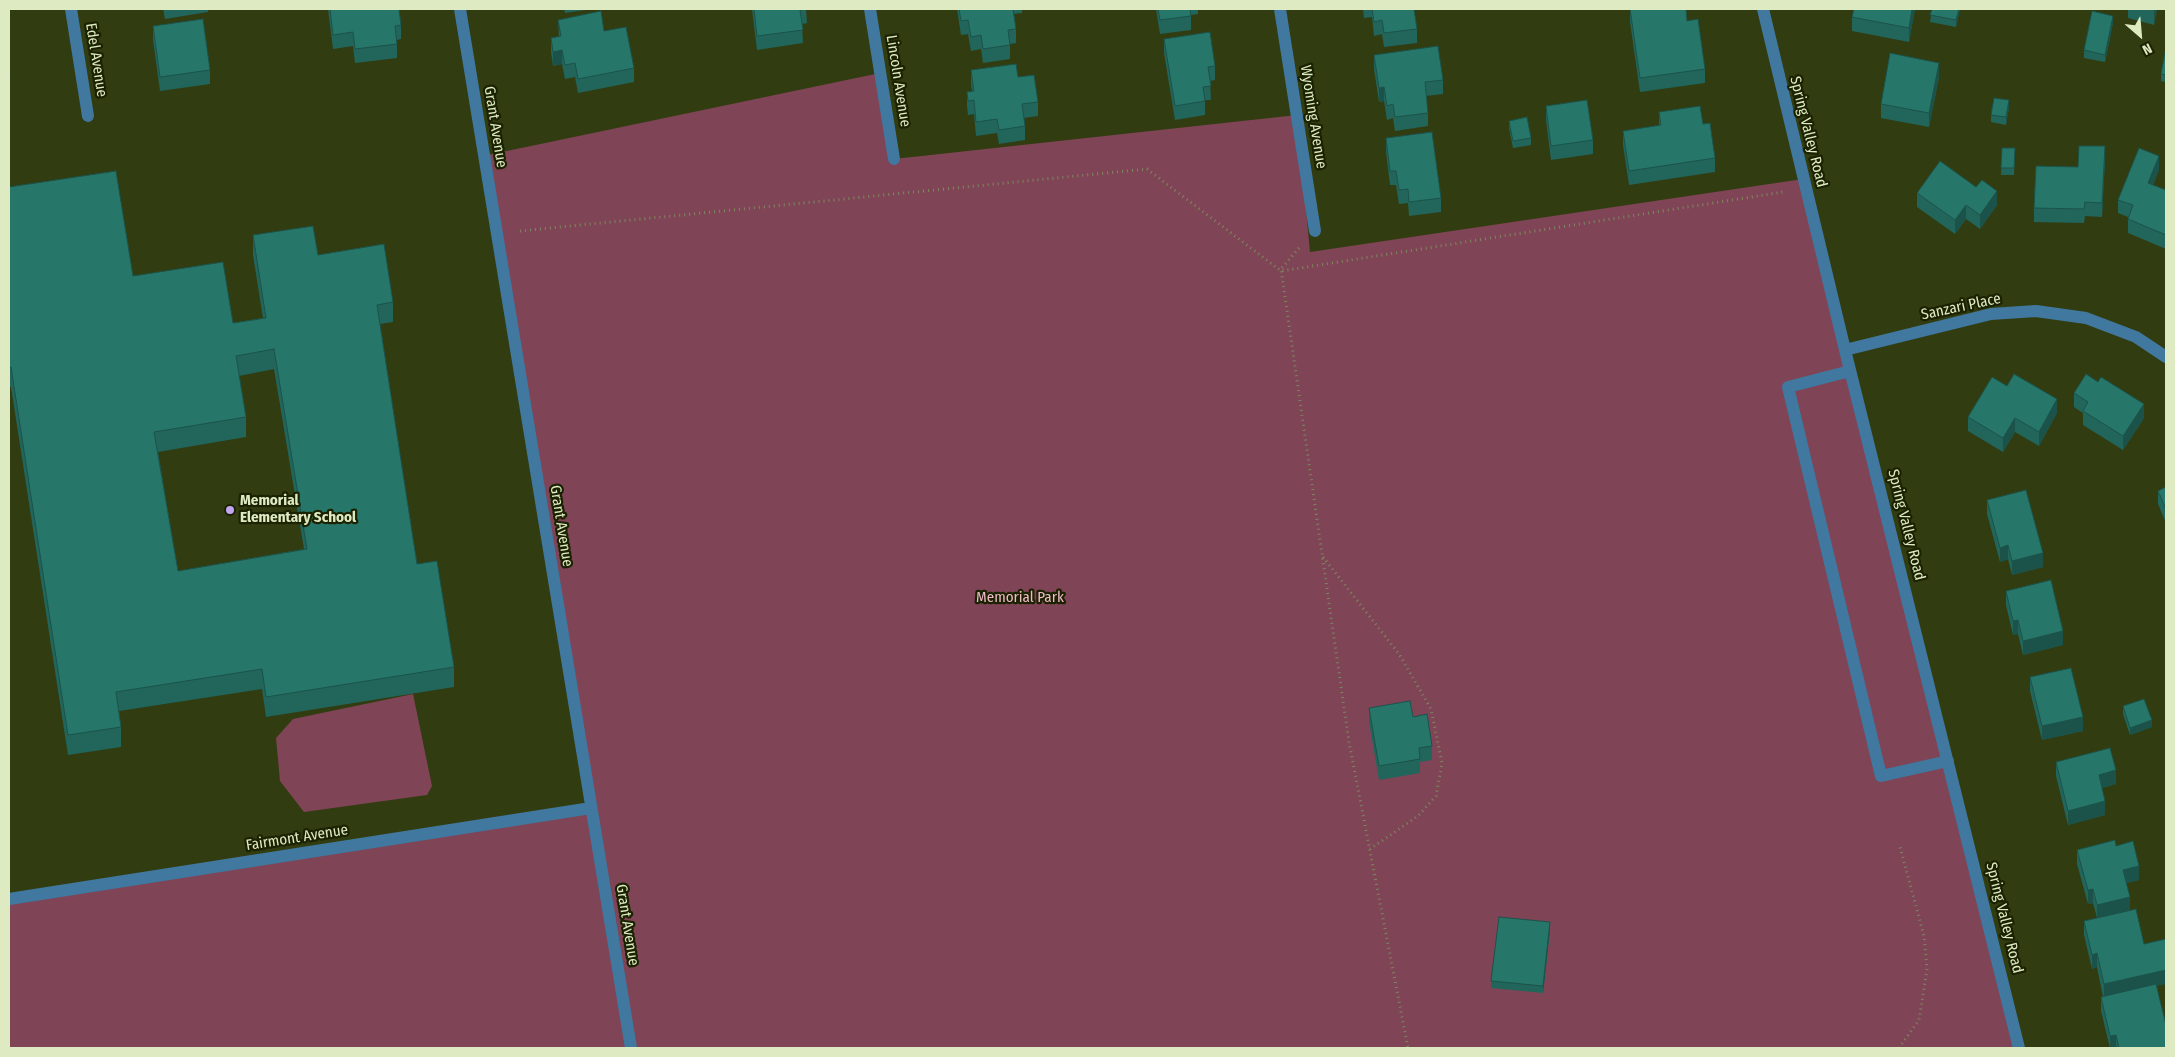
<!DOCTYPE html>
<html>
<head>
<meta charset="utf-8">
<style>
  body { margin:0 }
  #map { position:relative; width:2175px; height:1057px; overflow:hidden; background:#323c11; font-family:"Fira Sans Condensed",sans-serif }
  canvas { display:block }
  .frame { position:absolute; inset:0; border:10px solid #deeac2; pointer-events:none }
  .north { position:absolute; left:2115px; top:10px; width:50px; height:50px; -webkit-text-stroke:4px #1b2201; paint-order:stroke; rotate:153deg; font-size:14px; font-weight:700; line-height:20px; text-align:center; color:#deeac2 }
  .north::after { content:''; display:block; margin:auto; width:18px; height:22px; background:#deeac2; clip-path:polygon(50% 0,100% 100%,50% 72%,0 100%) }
</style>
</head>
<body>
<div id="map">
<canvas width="2175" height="1057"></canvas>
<div class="frame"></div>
<div class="north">N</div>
</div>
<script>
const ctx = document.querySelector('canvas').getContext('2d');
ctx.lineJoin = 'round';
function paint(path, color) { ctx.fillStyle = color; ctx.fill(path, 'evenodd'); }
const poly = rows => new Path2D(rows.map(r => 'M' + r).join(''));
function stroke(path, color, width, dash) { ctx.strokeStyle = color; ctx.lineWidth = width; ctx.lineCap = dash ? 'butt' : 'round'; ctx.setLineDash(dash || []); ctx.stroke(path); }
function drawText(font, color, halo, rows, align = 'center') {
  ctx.font = font + ' "Fira Sans Condensed",sans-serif'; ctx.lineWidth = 4.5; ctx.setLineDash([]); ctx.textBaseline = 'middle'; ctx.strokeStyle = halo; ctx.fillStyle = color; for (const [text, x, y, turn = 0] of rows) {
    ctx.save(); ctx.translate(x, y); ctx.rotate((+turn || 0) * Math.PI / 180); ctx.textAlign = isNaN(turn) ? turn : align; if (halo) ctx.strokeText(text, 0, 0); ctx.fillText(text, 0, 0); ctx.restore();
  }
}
const green = poly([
  [880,73,894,159,1297,115,1310,252,1803,179,2019,1048,9,1048,9,899,591,808,483,156],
  [413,694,432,786,427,795,304,812,280,781,276,738,293,719]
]);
const path = poly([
  [520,231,1147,169,1281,271,1783,192],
  [1299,248,1281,269,1349,742,1408,1048],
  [1323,557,1399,654,1431,709,1442,763,1436,796,1418,816,1370,849],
  [1899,1048,1919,1020,1927,969,1924,936,1900,847]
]);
const minor = poly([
  [71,9,88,116],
  [460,9,631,1048],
  [870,9,894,159],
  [1280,9,1315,231],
  [1763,9,1845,350,2019,1048],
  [1845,350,1991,314,2036,311,2086,318,2136,337,2166,357],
  [1850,371,1788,387,1881,776,1948,761],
  [9,899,591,808]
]);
const wall = poly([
  [163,9,208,9,208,12,165,19],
  [328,9,399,9,401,25,401,39,397,40,397,58,355,63,353,46,333,49],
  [564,9,592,9,565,13],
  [752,9,806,9,807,23,802,24,803,43,757,50],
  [957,9,1022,9,1022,13,1013,14,1016,29,1016,43,1010,44,1010,59,983,63,981,49,971,51,968,34,961,35],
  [1156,9,1198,9,1198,14,1191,15,1191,30,1160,34],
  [1363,9,1414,9,1417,29,1417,43,1384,47,1382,34,1374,36,1372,17,1364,18],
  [1630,9,1687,21,1705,69,1705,83,1640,92,1630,22],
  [1854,9,1915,9,1909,42,1852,31,1852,17],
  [1932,9,1960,9,1956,27,1930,22],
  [2128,9,2157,9,2154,25,2128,18],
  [558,20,634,68,634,82,578,93,575,77,565,79,562,64,553,66,551,52,551,38,559,37],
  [2113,23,2105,62,2084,58,2084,50],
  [153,26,210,70,210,84,160,91,153,40],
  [1164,39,1215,66,1215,80,1210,81,1211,100,1205,100,1205,115,1175,120,1164,53],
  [2166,48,2166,82,2161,81,2161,74],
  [1374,55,1443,80,1443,94,1426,96,1428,113,1428,126,1395,131,1393,118,1387,120,1384,101,1379,102,1374,69],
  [9,67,10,77,10,91,9,92],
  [971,70,1018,77,1038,102,1038,116,1024,118,1025,126,1025,140,999,144,997,133,976,136,974,114,968,115,967,106,967,92,972,91,971,84],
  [1939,77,1929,127,1881,118,1881,104],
  [1546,106,1593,140,1593,154,1551,160,1546,120],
  [2009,107,2006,125,1991,122,1991,115],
  [1659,112,1703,124,1715,158,1715,172,1629,185,1623,145,1623,131,1659,126],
  [1509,121,1531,138,1531,145,1513,148,1509,128],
  [1386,138,1441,198,1441,212,1409,216,1408,203,1399,204,1396,185,1390,185,1386,152],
  [2002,148,2015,148,2014,175,2001,175],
  [2105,160,2102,217,2085,216,2084,223,2034,222,2034,208,2078,167],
  [2159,170,2153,185,2166,190,2166,249,2128,233,2128,217,2118,213,2118,200],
  [9,187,133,276,233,323,263,318,253,255,253,235,318,255,393,302,393,322,380,324,417,564,454,667,454,687,266,717,262,689,119,711,121,727,121,747,68,755,11,387,9,387],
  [274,369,304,549,178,571,158,452,246,437,246,417,239,376],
  [1917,193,1997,205,1980,229,1966,219,1955,234,1917,207],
  [2098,382,2144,418,2123,450,2083,425,2083,413,2074,407,2074,393],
  [2057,413,2039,446,2015,432,2003,452,1968,431,1968,417],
  [2166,487,2166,523,2158,504,2158,491],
  [1987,500,2043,567,2012,575,2008,559,2000,562,1987,514],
  [2006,591,2063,645,2023,655,2018,634,2013,635,2006,605],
  [2030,677,2083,731,2042,740,2030,691],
  [2123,706,2152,727,2130,735,2123,714],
  [1369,708,1413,717,1432,746,1432,760,1420,762,1420,773,1379,780,1369,722],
  [2056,762,2116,784,2102,788,2105,815,2068,825,2056,776],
  [2116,846,2139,880,2126,883,2130,910,2144,944,2157,986,2166,1048,2110,1048,2101,1011,2101,997,2103,997,2097,967,2092,969,2084,935,2084,921,2097,918,2093,903,2088,904,2077,864,2077,850],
  [1550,930,1543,993,1491,988,1491,981]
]);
const shadedWall = poly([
  [1912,9,1915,9,1909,42,1909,28],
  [1959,9,1960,9,1956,27,1956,20],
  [2154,9,2157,9,2154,25],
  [2113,16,2113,23,2105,62,2105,55],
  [562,50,562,64,553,66,553,52],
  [1939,63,1939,77,1929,127,1929,113],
  [1384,87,1384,101,1379,102,1379,88],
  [2009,100,2009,107,2006,125,2006,117],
  [2105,146,2105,160,2102,217,2102,203],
  [2159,156,2159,170,2148,197,2148,183],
  [1997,191,1997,205,1980,229,1980,215],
  [1966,205,1966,219,1955,234,1955,220],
  [2057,399,2057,413,2039,446,2039,432],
  [2144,404,2144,418,2123,450,2123,436],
  [2015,418,2015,432,2003,452,2003,438],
  [2008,545,2008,559,2000,562,2000,548],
  [2043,553,2043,567,2012,575,2012,561],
  [2018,620,2018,634,2013,635,2013,621],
  [2063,631,2063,645,2023,655,2023,641],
  [2083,717,2083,731,2042,740,2042,726],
  [2152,720,2152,727,2130,735,2130,728],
  [2116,770,2116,784,2099,789,2099,775],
  [2105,801,2105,815,2068,825,2068,811],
  [2139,866,2139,880,2123,884,2123,870],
  [2093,889,2093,903,2088,904,2088,890],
  [2130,897,2130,911,2097,919,2097,905],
  [1550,922,1550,930,1543,993,1543,986],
  [2097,953,2097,967,2092,969,2092,955],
  [2166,970,2166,984,2104,998,2104,984],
  [2116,1035,2116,1048,2110,1048,2110,1036]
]);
const building = poly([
  [330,9,399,9,401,25,395,26,397,44,355,49,353,32,333,35,330,9],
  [754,9,806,9,800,10,803,30,757,36,754,9],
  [959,9,1013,9,1016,29,1008,30,1010,45,983,49,981,35,971,37,968,20,961,21,959,9],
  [1158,9,1190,9,1191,16,1160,20,1158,9],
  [1372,9,1414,9,1417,29,1384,33,1382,20,1374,22,1372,9],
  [1630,9,1686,9,1687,21,1698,19,1705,69,1640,78,1630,9],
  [1854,9,1912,9,1909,28,1852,17,1854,9],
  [1932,9,1959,9,1956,20,1930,15,1932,9],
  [601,11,604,31,626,27,634,68,578,79,575,63,565,65,562,50,553,52,551,38,561,36,558,20,601,11],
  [2092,11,2113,16,2105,55,2084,50,2092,11],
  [203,19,210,70,160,77,153,26,203,19],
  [1210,32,1215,66,1208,67,1211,86,1203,87,1205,101,1175,106,1164,39,1210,32],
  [1438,46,1443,80,1425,82,1428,113,1395,117,1393,104,1387,106,1384,87,1379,88,1374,55,1438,46],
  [2166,48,2166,75,2161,74,2166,48],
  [1890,53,1939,63,1929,113,1881,104,1890,53],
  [1016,64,1018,77,1034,75,1038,102,1022,104,1025,126,999,130,997,119,976,122,974,100,968,101,967,92,974,91,971,70,1016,64],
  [9,67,10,77,9,78,9,67],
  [1994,98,2009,100,2006,117,1991,115,1994,98],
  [1587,100,1593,140,1551,146,1546,106,1587,100],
  [1700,106,1703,124,1710,123,1715,158,1629,171,1623,131,1661,125,1659,112,1700,106],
  [1527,117,1531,138,1513,141,1509,121,1527,117],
  [1432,132,1441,198,1409,202,1408,189,1399,190,1396,171,1390,171,1386,138,1432,132],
  [2079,146,2105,146,2102,203,2085,202,2084,209,2034,208,2036,166,2078,167,2079,146],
  [2002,148,2015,148,2014,168,2001,168,2002,148],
  [2139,148,2159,156,2148,183,2166,190,2166,235,2128,219,2133,205,2118,200,2139,148],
  [1940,161,1976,187,1982,180,1997,191,1980,215,1966,205,1955,220,1917,193,1940,161],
  [116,171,133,276,223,262,233,323,266,318,253,235,313,226,318,255,384,244,393,302,377,305,417,564,437,561,454,667,266,697,262,669,116,692,121,727,68,735,11,367,9,367,9,187,116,171],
  [274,349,307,549,178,571,154,432,246,417,236,356,274,349],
  [2014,374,2057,399,2039,432,2015,418,2003,438,1968,417,1992,377,2007,386,2014,374],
  [2086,374,2098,382,2101,377,2144,404,2123,436,2083,411,2088,402,2074,393,2086,374],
  [2166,487,2166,509,2158,491,2166,487],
  [2026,490,2043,553,2012,561,2008,545,2000,548,1987,500,2026,490],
  [2051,580,2063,631,2023,641,2018,620,2013,621,2006,591,2051,580],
  [2071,668,2083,717,2042,726,2030,677,2071,668],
  [2144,699,2152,720,2130,728,2123,706,2144,699],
  [1410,701,1413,717,1427,714,1432,746,1419,748,1420,759,1379,766,1369,708,1410,701],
  [2110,748,2116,770,2099,775,2105,801,2068,811,2056,762,2110,748],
  [2115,840,2116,846,2133,841,2139,866,2123,870,2130,897,2097,905,2093,889,2088,890,2077,850,2115,840],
  [2136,909,2144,944,2166,939,2166,970,2104,984,2097,953,2092,955,2084,921,2136,909],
  [1499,917,1550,922,1543,986,1491,981,1499,917],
  [2156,984,2166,1025,2166,1048,2119,1048,2116,1035,2110,1036,2101,997,2156,984]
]);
const markers = [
  [230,510,5,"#c3a7f2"]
];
const streetNames = [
  ["Edel Avenue",96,60,81],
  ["Lincoln Avenue",898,81,81],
  ["Wyoming Avenue",1313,117,81],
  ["Grant Avenue",495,127,81],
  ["Spring Valley Road",1808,132,76],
  ["Sanzari Place",1961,307,-12],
  ["Spring Valley Road",1906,525,76],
  ["Grant Avenue",561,526,81],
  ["Fairmont Avenue",297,838,-9],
  ["Spring Valley Road",2004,918,76],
  ["Grant Avenue",627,925,81]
];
const poiNames = [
  ["Memorial",240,501],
  ["Elementary School",240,518]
];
const parkNames = [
  ["Memorial Park",1020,598]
];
paint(green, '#7f4456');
stroke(path, '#7d885e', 3, [1, 4]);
stroke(minor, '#4078a0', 12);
paint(wall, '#22655b');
paint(shadedWall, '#1b534a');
paint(building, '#27766a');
stroke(building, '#1b534a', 1);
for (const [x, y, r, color] of markers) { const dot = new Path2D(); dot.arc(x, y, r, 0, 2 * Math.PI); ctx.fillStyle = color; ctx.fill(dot); stroke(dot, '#1b2201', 2); }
drawText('15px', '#deeac2', '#1b2201', streetNames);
drawText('bold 15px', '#deeac2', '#1b2201', poiNames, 'left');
drawText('15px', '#f0bac9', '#1b2201', parkNames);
</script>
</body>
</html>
